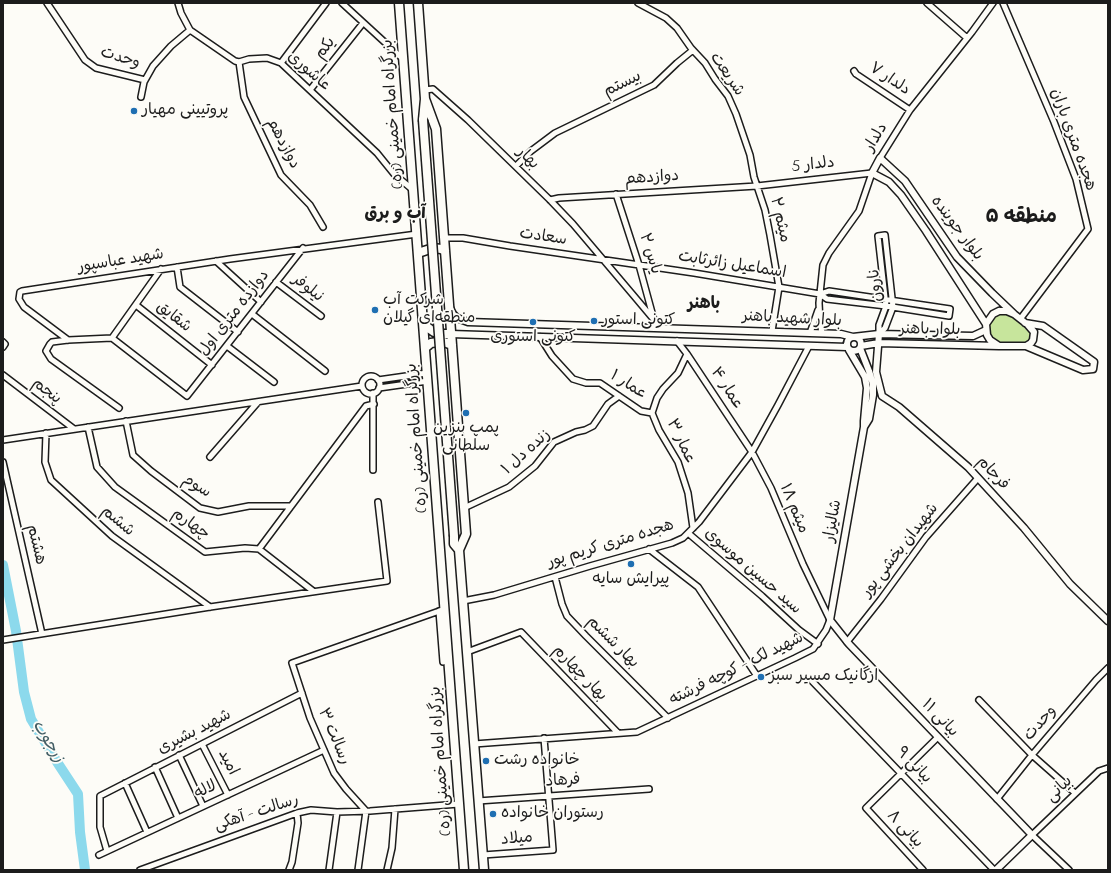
<!DOCTYPE html>
<html>
<head>
<meta charset="utf-8">
<style>
  body { margin:0 }
  #map { position:relative; width:1111px; height:873px; overflow:hidden; background:#fdfcf7; font-family:"Indie Flower",sans-serif }
  canvas { display:block }
  .frame { position:absolute; inset:0; border:4px solid #1c1c1c; pointer-events:none }
</style>
</head>
<body>
<div id="map">
<canvas width="1111" height="873"></canvas>
<div class="frame"></div>
</div>
<script>
const ctx = document.querySelector('canvas').getContext('2d');
ctx.lineJoin = 'round';
function paint(path, color) { ctx.fillStyle = color; ctx.fill(path, 'evenodd'); }
const poly = rows => new Path2D(rows.map(r => 'M' + r).join(''));
function stroke(path, color, width, dash) { ctx.strokeStyle = color; ctx.lineWidth = width; ctx.lineCap = dash ? 'butt' : 'round'; ctx.setLineDash(dash || []); ctx.stroke(path); }
function drawText(font, color, halo, rows, align = 'center') {
  ctx.font = font + ' "Indie Flower","Playpen Sans Arabic",sans-serif'; ctx.lineWidth = 3.5; ctx.setLineDash([]); ctx.textBaseline = 'middle'; ctx.strokeStyle = halo; ctx.fillStyle = color; for (const [text, x, y, turn = 0] of rows) {
    ctx.save(); ctx.translate(x, y); ctx.rotate((+turn || 0) * Math.PI / 180); ctx.textAlign = isNaN(turn) ? turn : align; if (halo) ctx.strokeText(text, 0, 0); ctx.fillText(text, 0, 0); ctx.restore();
  }
}
const green = poly([
  [1005,314,1018,320,1031,333,1030,339,1025,344,998,342,992,336,989,329,990,324,995,316]
]);
const river = poly([
  [3,565,16,631,24,692,31,719,57,762,78,794,80,832,85,870]
]);
const minor = poly([
  [47,3,85,60,96,68,145,80],
  [178,3,181,13,190,30,235,61,239,62,249,59,267,58,281,63,377,153,394,174,413,190],
  [342,3,403,59],
  [638,3,666,18,677,28,691,48,705,63,715,79,728,96,736,114,750,155,754,177,765,210,770,235,779,287,772,331],
  [927,3,967,38],
  [1003,3,1054,122,1076,179,1088,229,1021,318],
  [239,62,244,97,281,175,310,205,323,227],
  [281,63,326,3],
  [854,71,856,74,910,110],
  [310,90,363,23],
  [425,90,433,89,468,120,550,200,573,224,634,296,655,321,656,328],
  [141,97,144,82,153,66,171,46,190,30],
  [880,158,910,110,972,32,993,3],
  [516,166,531,151,555,133,654,85,677,63,693,50],
  [616,194,639,265,654,320],
  [550,200,559,198,757,186,872,173,859,211,829,253,823,265,819,303,820,322,822,333],
  [885,235,893,307,885,328,879,334,879,325,886,306,878,236,885,235],
  [444,238,463,238,510,246,694,273,820,294,827,299,886,306,949,316,950,309,829,291,820,294],
  [216,261,261,302],
  [177,267,180,287,238,332],
  [276,282,321,316],
  [136,305,212,365],
  [252,314,325,371],
  [810,333,818,310],
  [540,337,552,356,573,379,586,383,600,383,641,411,652,413],
  [112,338,161,269],
  [68,340,24,307,19,299,20,292,22,291,230,259,417,234],
  [3,342,5,344,3,347],
  [227,346,274,382],
  [687,354,678,373,663,389,657,398,652,413,659,430,678,462,688,493,693,528],
  [3,375,74,429],
  '362 385a9 9 0 1 1 18 0a9 9 0 1 1-18 0Z',
  [378,380,427,373],
  [379,388,428,381],
  [373,393,373,470],
  [119,408,51,359,46,351,50,344,52,342,68,340,112,338,187,396,303,248],
  [126,421,133,455,151,471,200,508,218,512,249,506,291,506],
  [88,427,97,467,115,487,205,552,245,548,259,549,313,591],
  [46,433,45,462,51,480,112,536,210,607],
  [3,440,362,386],
  [210,457,258,402],
  [3,462,42,634],
  [464,508,509,487,535,466,554,442,576,432,585,430,593,426,608,404,619,396],
  [688,533,762,596,799,630,818,644],
  [259,549,366,406,374,404],
  [649,549,698,587,757,676],
  [555,577,562,604,567,616,586,636,668,718],
  [463,601,494,595,590,566,672,543,683,538,699,522,752,452,778,405,809,346],
  [439,611,443,662],
  [3,640,210,607,387,581,378,502],
  [847,642,881,599,926,537,978,478],
  [467,652,521,632,618,733],
  [812,681,994,870],
  [979,700,1032,755,1075,793],
  [202,744,228,795],
  [474,744,637,732,795,658,813,649,826,630,830,620,803,564,771,488,752,452,687,354,677,341],
  [179,755,203,806],
  [155,767,178,818],
  [125,783,147,832],
  [997,799,1032,755,1096,680,1108,668],
  [478,801,649,789],
  [107,851,100,827,100,796,302,693],
  [99,855,324,750],
  [483,855,553,850,544,738],
  [140,870,297,813,311,810,337,812,370,811,459,804],
  [289,870,292,862,298,823,297,813],
  [329,870,337,812],
  [358,870,366,811,346,789,334,773,310,718,292,663,445,609],
  [387,870,392,848,395,809],
  [923,870,866,808,938,737],
  [1069,870,1032,835,1099,771,1108,768]
]);
const tertiary = poly([
  [450,308,453,314,457,318,468,322,841,334,853,337,879,334,973,336,986,330],
  [999,311,1007,311,1014,314,1028,325,1034,332,1033,340,1031,343,1026,346,999,346,990,340,987,335,986,324,993,314,999,311],
  [1025,323,1043,326,1094,362,1093,369,1083,370,1026,346],
  [986,324,926,231,901,195,889,182,872,173,880,158,905,181,957,257,992,293,1014,314],
  [451,334,847,347],
  [879,334,876,372,882,396,899,407,968,467,1024,528,1070,584,1108,621],
  '847 344a7 7 0 1 1 14 0a7 7 0 1 1-14 0Z',
  [861,346,879,343,999,346],
  [860,348,869,371,873,384,873,395,869,419,864,427],
  [849,350,865,377,867,388,864,421,864,427,830,620,849,644,1032,835,996,870]
]);
const trunk = poly([
  [399,3,464,870],
  [418,3,425,99,423,120],
  [425,99,436,129,466,534,459,550,484,870],
  [418,253,433,248,441,249,445,251],
  [424,320,427,327,434,332,441,334,451,334],
  [425,348,431,343,438,342,444,342,452,345],
  [454,536,454,544,459,550]
]);
const trunkBridge = poly([
  [423,120,454,536]
]);
const markers = [
  [134,111,4,"#1f6fb2"],
  [375,310,4,"#1f6fb2"],
  [594,321,4,"#1f6fb2"],
  [533,322,4,"#1f6fb2"],
  [466,413,4,"#1f6fb2"],
  [631,564,4,"#1f6fb2"],
  [761,677,4,"#1f6fb2"],
  [486,761,4,"#1f6fb2"],
  [493,814,4,"#1f6fb2"]
];
const streetNames = [
  ["یکم",326,49,-52],
  ["وحدت",120,59,17],
  ["عاشوری",308,72,41],
  ["شریعت",726,75,56],
  ["دلدار ۷",889,80,34],
  ["بیستم",623,85,-26],
  ["بزرگراه امام خمینی (ره)",394,114,-94],
  ["دلدار",877,138,-59],
  ["هجده متری باران",1072,140,70],
  ["دوازدهم",282,144,62],
  ["بهار",527,159,45],
  ["دلدار 5",813,166,-6],
  ["دوازدهم",652,179,-4],
  ["میثم ۲",779,220,77],
  ["بلوار جوینده",956,229,53],
  ["سعادت",543,238,8],
  ["یاس ۲",649,254,73],
  ["شهید عباسپور",121,262,-9],
  ["اسماعیل زائرثابت",732,266,9],
  ["نارون",877,285,-96],
  ["نیلوفر",307,289,38],
  ["دوازده متری اول",235,314,-52],
  ["شقایق",173,318,38],
  ["بلوار شهید باهنر",792,320,3],
  ["بلوار باهنر",930,331,1],
  ["عمار ۱",628,386,32],
  ["عمار ۴",726,389,57],
  ["پنجم",46,392,38],
  ["بزرگراه امام خمینی (ره)",418,438,-94],
  ["عمار ۳",680,442,64],
  ["زنده دل ۱",527,453,-42],
  ["فرجام",992,474,47],
  ["سوم",196,487,32],
  ["میثم ۱۸",793,509,67],
  ["شالیزار",834,521,-80],
  ["ششم",117,522,40],
  ["چهارم",190,525,35],
  ["هشتم",35,545,77],
  ["هجده متری کریم پور",611,545,-17],
  ["شهیدان بخشی پور",901,551,-52],
  ["سید حسین موسوی",752,572,41],
  ["بهار ششم",612,643,45],
  ["شهید لک - کوچه فرشته",737,670,-26],
  ["بهار چهارم",579,674,46],
  ["بیانی ۱۱",939,719,46],
  ["وحدت",1041,724,-49],
  ["شهید بشیری",195,733,-27],
  ["رسالت ۳",333,737,67],
  ["بزرگراه امام خمینی (ره)",442,761,-94],
  ["امید",227,763,63],
  ["بیانی ۹",913,766,46],
  ["فرهاد",563,782,-4],
  ["بیانی",1060,790,-44],
  ["لاله",206,791,-25],
  ["رسالت - آهکی",257,814,-18],
  ["بیانی ۸",904,830,47],
  ["میلاد",517,840,-5]
];
const poiNames = [
  ["پروتیینی مهیار",142,111],
  ["شرکت آب",383,301],
  ["منطقه‌ای گیلان",383,319],
  ["کتونی استور",602,321],
  ["کتونی استوری",533,338,"center"],
  ["پمپ بنزین",466,429,"center"],
  ["سلطانی",466,447,"center"],
  ["پیرایش سایه",631,580,"center"],
  ["ارگانیک مسیر سبز",769,677],
  ["خانواده رشت",494,761],
  ["رستوران خانواده",501,814]
];
const neighbourhoodNames = [
  ["آب و برق",395,215],
  ["باهنر",704,305]
];
const waterNames = [
  ["زرجوب",47,742,59]
];
const districtNames = [
  ["منطقه ۵",1021,219]
];
paint(green, '#c7e59c');
stroke(river, '#8cd9ec', 10);
stroke(minor, '#1c1c1c', 8);
stroke(tertiary, '#1c1c1c', 9);
stroke(trunk, '#1c1c1c', 11);
stroke(minor, '#fdfcf7', 5);
stroke(tertiary, '#fdfcf7', 6);
stroke(trunk, '#fdfcf7', 8);
stroke(trunkBridge, '#1c1c1c', 11, []);
stroke(trunkBridge, '#fdfcf7', 8);
for (const [x, y, r, color] of markers) { const dot = new Path2D(); dot.arc(x, y, r, 0, 2 * Math.PI); ctx.fillStyle = color; ctx.fill(dot); stroke(dot, '#fdfcf7', 1.5); }
drawText('16px', '#1c1c1c', '#fdfcf7', streetNames);
drawText('16px', '#1c1c1c', '#fdfcf7', poiNames, 'left');
drawText('bold 17px', '#1c1c1c', '#fdfcf7', neighbourhoodNames);
drawText('italic 17px', '#435e65', '#fdfcf7', waterNames);
drawText('bold 20px', '#1c1c1c', '#fdfcf7', districtNames);
</script>
</body>
</html>
